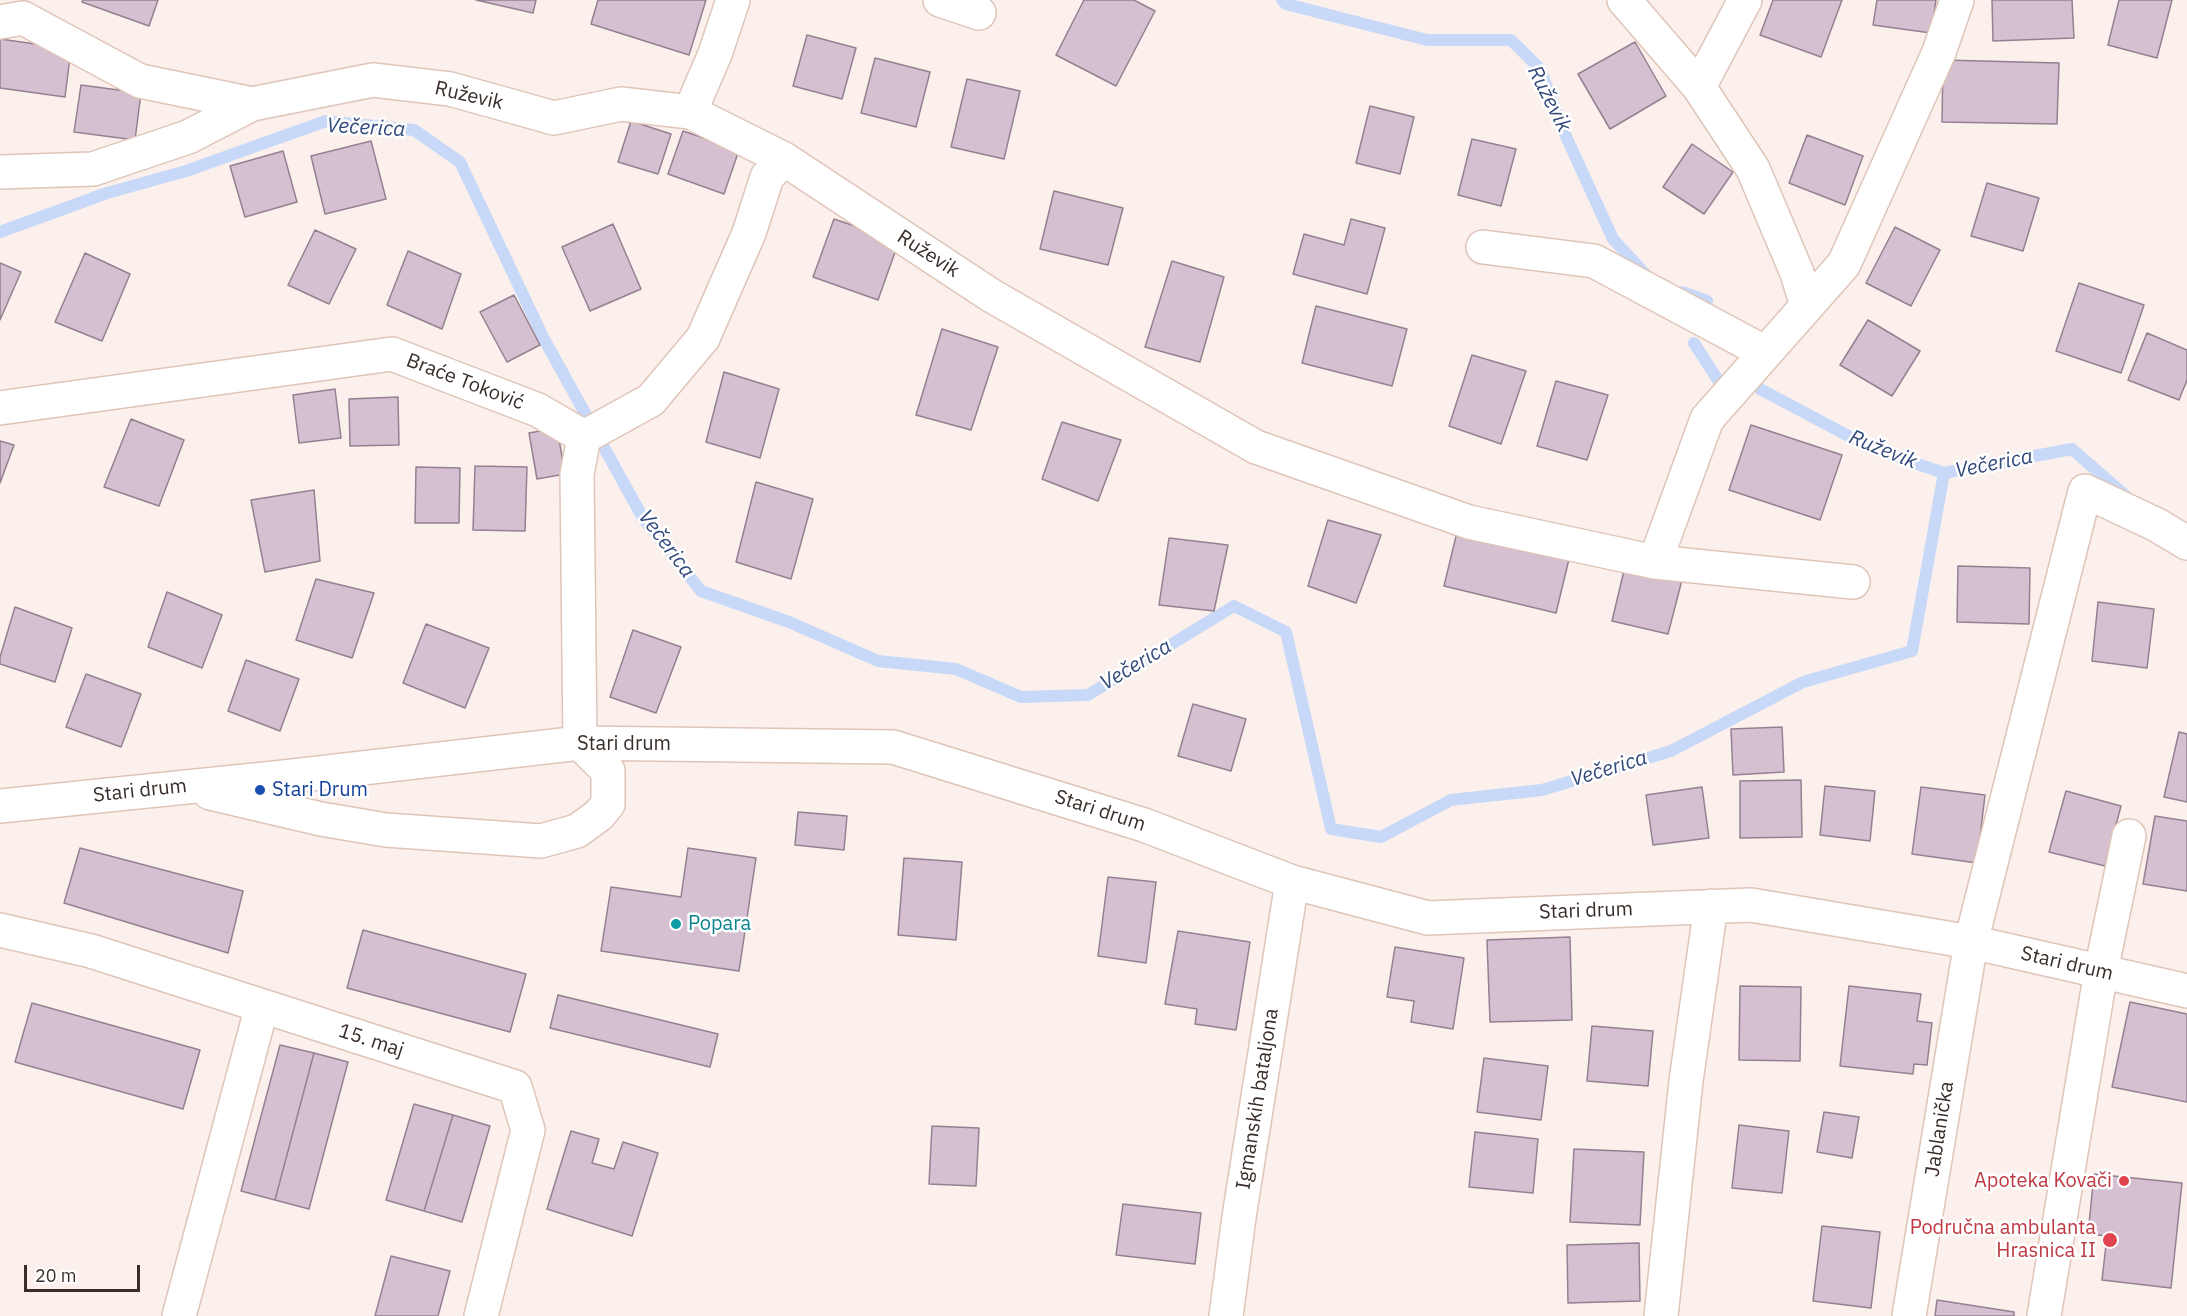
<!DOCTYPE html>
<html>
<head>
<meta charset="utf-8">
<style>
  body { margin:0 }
  #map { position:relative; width:2187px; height:1316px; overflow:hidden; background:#fbf0eb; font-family:"IBM Plex Sans",sans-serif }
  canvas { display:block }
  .scale { position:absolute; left:24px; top:1265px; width:116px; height:27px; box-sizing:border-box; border:3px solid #382d29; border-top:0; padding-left:8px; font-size:18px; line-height:21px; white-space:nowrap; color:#382d29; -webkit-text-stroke:4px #fff; paint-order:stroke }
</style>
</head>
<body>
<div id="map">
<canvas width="2187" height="1316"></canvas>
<div class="scale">20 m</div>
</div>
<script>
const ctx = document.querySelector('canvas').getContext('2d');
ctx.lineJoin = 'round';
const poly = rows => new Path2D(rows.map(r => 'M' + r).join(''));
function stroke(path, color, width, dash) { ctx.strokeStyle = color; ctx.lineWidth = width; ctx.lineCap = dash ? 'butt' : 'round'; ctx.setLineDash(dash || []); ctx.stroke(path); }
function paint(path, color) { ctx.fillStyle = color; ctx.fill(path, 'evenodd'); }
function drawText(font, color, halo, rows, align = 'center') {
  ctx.font = font + ' "IBM Plex Sans",sans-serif'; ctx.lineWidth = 5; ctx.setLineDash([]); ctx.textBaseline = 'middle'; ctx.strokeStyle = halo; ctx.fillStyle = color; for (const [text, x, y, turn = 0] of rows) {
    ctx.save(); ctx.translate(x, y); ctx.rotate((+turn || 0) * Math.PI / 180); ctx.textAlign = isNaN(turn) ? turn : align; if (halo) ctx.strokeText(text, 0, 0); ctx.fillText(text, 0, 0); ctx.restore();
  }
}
const stream = poly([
  [1282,0,1286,4,1427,40,1511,40,1540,69,1564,132,1613,239,1648,277],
  [0,232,107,193,186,171,326,121,414,130,460,162,544,339,643,518,701,591,789,622,878,661,956,669,1021,697,1088,695,1234,606,1286,632,1331,829,1381,837,1451,800,1542,790,1671,751,1803,682,1912,651,1944,473,2072,449,2127,497],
  [1682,292,1707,301],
  [1694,343,1718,380],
  [1760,389,1871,448,1944,473]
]);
const building = poly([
  [83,0,158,0,149,26,82,2,83,0],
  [476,0,536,0,533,13,476,0],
  [598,0,706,0,689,55,591,24,598,0],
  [1084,0,1134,0,1155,11,1116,86,1056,55,1084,0],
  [1773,0,1842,0,1821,57,1760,35,1773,0],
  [1877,0,1936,0,1931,33,1873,25,1877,0],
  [1992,0,2072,0,2074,38,1993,41,1992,0],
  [2119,0,2172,0,2157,58,2108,45,2119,0],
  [807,35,856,48,842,99,793,86,807,35],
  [0,39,71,49,65,97,0,88,0,39],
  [1635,42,1666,96,1610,129,1578,74,1635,42],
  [875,58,930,72,916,127,861,113,875,58],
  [1943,60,2059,63,2057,124,1942,122,1943,60],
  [967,79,1020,91,1004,159,951,147,967,79],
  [81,85,141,93,135,140,74,132,81,85],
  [1370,106,1414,117,1400,174,1356,163,1370,106],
  [631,121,671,134,658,174,618,162,631,121],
  [683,131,739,150,724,194,668,174,683,131],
  [1807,135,1863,156,1845,205,1789,183,1807,135],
  [1472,139,1516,149,1501,206,1458,195,1472,139],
  [371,141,386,199,325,214,311,156,371,141],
  [1692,144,1733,172,1704,214,1663,187,1692,144],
  [283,151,297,202,245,217,230,166,283,151],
  [1987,183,2039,198,2023,251,1971,236,1987,183],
  [1054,191,1123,208,1108,265,1040,249,1054,191],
  [834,219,899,241,878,300,813,277,834,219],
  [1351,219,1385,228,1367,294,1293,274,1304,234,1344,245,1351,219],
  [613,224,641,289,590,311,562,247,613,224],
  [1895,227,1940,250,1911,306,1866,283,1895,227],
  [315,230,356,249,329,304,288,285,315,230],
  [408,251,461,274,442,329,387,305,408,251],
  [85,253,130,274,102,341,55,322,85,253],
  [1172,261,1224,277,1200,362,1145,347,1172,261],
  [0,263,21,272,0,320,0,263],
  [2079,283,2144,305,2121,373,2056,351,2079,283],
  [514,295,540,345,507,362,480,312,514,295],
  [1316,306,1407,329,1392,386,1302,363,1316,306],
  [1868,320,1920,351,1892,396,1840,365,1868,320],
  [942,329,998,347,971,430,916,415,942,329],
  [2147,333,2187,350,2187,380,2179,400,2128,380,2147,333],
  [1472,355,1526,371,1501,444,1449,426,1472,355],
  [724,372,779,389,760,458,706,442,724,372],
  [1556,381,1608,395,1587,460,1537,446,1556,381],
  [335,389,341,438,299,443,293,395,335,389],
  [398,397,399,445,350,446,349,399,398,397],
  [131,419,184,440,159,506,104,487,131,419],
  [1062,422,1121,440,1098,501,1042,479,1062,422],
  [1751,425,1842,455,1820,520,1729,490,1751,425],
  [557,428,565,474,537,479,529,433,557,428],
  [0,441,14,445,0,483,0,441],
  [475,466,527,467,525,531,473,530,475,466],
  [416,467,460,468,459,523,415,523,416,467],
  [756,482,813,499,791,579,736,562,756,482],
  [314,490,320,561,265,572,251,500,314,490],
  [1328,520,1381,535,1356,603,1308,586,1328,520],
  [1458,528,1570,555,1556,613,1444,586,1458,528],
  [1169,538,1228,545,1214,611,1159,605,1169,538],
  [1626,562,1683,576,1668,634,1612,621,1626,562],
  [1958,566,2030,568,2029,624,1957,622,1958,566],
  [316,579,374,593,352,658,296,640,316,579],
  [167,592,222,615,202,668,148,647,167,592],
  [2098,602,2154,609,2147,668,2092,661,2098,602],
  [15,607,72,628,55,682,0,664,0,657,15,607],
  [426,624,489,648,465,708,403,683,426,624],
  [633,630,681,647,656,713,610,697,633,630],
  [246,660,299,679,280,731,228,711,246,660],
  [86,674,141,694,121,747,66,727,86,674],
  [1193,704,1246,719,1231,771,1178,756,1193,704],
  [1782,727,1784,772,1733,775,1731,729,1782,727],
  [2179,732,2187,734,2187,802,2164,797,2179,732],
  [1801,780,1802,837,1740,838,1740,781,1801,780],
  [1825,786,1875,791,1870,841,1820,835,1825,786],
  [1702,787,1709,838,1653,845,1646,795,1702,787],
  [1921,787,1985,795,1977,863,1912,854,1921,787],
  [2066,791,2121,806,2105,866,2049,852,2066,791],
  [798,812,847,816,844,850,795,845,798,812],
  [2155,816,2187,821,2187,891,2143,884,2155,816],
  [80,848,243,891,228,953,64,903,80,848],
  [688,848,756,858,739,971,601,951,611,887,681,897,688,848],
  [904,858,962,862,956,940,898,935,904,858],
  [1108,877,1156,882,1146,963,1098,956,1108,877],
  [363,930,526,974,510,1032,347,988,363,930],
  [1178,931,1250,942,1236,1030,1195,1024,1197,1009,1165,1004,1178,931],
  [1570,937,1572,1020,1490,1022,1487,940,1570,937],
  [1395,947,1464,958,1453,1029,1411,1022,1414,1001,1387,997,1395,947],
  [1740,986,1801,987,1800,1061,1739,1060,1740,986],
  [1849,986,1921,994,1917,1021,1932,1023,1927,1065,1914,1064,1913,1074,1840,1066,1849,986],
  [558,995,718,1034,710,1067,550,1028,558,995],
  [2130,1002,2187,1014,2187,1102,2112,1087,2130,1002],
  [32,1003,200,1050,183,1109,15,1062,32,1003],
  [1592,1026,1653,1031,1648,1086,1587,1081,1592,1026],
  [280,1045,314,1053,275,1200,241,1191,280,1045],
  [314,1053,348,1062,309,1209,275,1200,314,1053],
  [1484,1058,1548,1066,1541,1120,1477,1112,1484,1058],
  [414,1104,453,1115,424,1211,386,1200,414,1104],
  [1824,1112,1859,1117,1852,1158,1817,1152,1824,1112],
  [453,1115,490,1126,462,1222,424,1211,453,1115],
  [1739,1125,1789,1131,1782,1193,1732,1188,1739,1125],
  [932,1126,979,1128,976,1186,929,1184,932,1126],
  [571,1131,599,1139,592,1163,614,1169,623,1142,658,1153,632,1236,547,1209,571,1131],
  [1475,1132,1538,1139,1533,1193,1469,1187,1475,1132],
  [1574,1149,1644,1152,1640,1225,1570,1222,1574,1149],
  [2094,1174,2182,1183,2171,1288,2102,1280,2107,1236,2088,1234,2094,1174],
  [1123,1204,1201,1213,1195,1264,1116,1255,1123,1204],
  [1822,1226,1880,1232,1871,1308,1813,1301,1822,1226],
  [1639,1243,1640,1301,1568,1303,1567,1245,1639,1243],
  [391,1256,450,1271,438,1316,375,1316,391,1256],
  [1937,1300,2014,1312,2014,1316,1935,1316,1937,1300]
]);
const minor = poly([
  [940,0,979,13],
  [1624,0,1699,87,1753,169,1797,273,1807,306,1707,419,1655,562],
  [0,22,23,18,140,81,252,104,373,80,450,89,554,118,621,104,690,112,784,159,992,296,1256,447,1469,522,1655,562,1853,582],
  [1699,87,1745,0],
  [690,112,715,54,733,0],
  [0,172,93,169,188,137,252,104],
  [1483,247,1594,261,1764,352],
  [1807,306,1844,264,1939,52,1957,0],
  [0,408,392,354,538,410,584,437,577,474,580,743,608,771,608,804,599,815,577,831,541,841,386,830,321,819,210,793],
  [584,437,651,400,703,338,749,233,767,177,784,159],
  [0,806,284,777,580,743,893,747,1144,825,1292,882,1428,918,1751,905,1971,942,2187,991],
  [0,930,91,951,515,1087,528,1130,481,1316],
  [179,1316,262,1006],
  [1226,1316,1239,1217,1292,882],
  [1661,1316,1686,1081,1711,906],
  [1909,1316,1971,942,2085,491,2157,525,2187,543],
  [2044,1316,2101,971,2129,836]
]);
const markers = [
  [260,790,6,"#1a4fb4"],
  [676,924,6,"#0f9aa8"],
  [2124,1181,6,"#e0444e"],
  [2110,1240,8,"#e0444e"]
];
const streetNames = [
  ["Ruževik",469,96,13],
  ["Ruževik",928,254,33],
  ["Braće Toković",465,382,21],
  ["Stari drum",624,744],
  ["Stari drum",140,791,-6],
  ["Stari drum",1100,811,18],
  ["Stari drum",1586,911,-2],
  ["Stari drum",2067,964,13],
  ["15. maj",371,1041,18],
  ["Igmanskih bataljona",1258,1099,-81],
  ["Jablanička",1940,1129,-81]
];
const transitNames = [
  ["Stari Drum",272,790]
];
const cultureNames = [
  ["Popara",688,924]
];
const healthNames = [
  ["Apoteka Kovači",2112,1181],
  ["Područna ambulanta",2096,1228],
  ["Hrasnica II",2096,1251]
];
const waterNames = [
  ["Ruževik",1549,99,63],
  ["Večerica",366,128,3],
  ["Ruževik",1883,450,22],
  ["Večerica",1994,464,-11],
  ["Večerica",666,544,53],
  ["Večerica",1136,665,-31],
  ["Večerica",1609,769,-17]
];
stroke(stream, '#c8d8f8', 12);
paint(building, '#d5c0d2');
stroke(building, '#948091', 1.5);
stroke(minor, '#dfc5b8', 36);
stroke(minor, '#fff', 33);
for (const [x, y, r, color] of markers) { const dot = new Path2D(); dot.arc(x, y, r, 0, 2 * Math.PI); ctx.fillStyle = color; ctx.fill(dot); stroke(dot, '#fff', 2); }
drawText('20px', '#382d29', '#fff', streetNames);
drawText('20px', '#164399', '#fff', transitNames, 'left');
drawText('20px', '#0d838f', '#fff', cultureNames, 'left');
drawText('20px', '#be3a42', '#fff', healthNames, 'right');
drawText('italic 21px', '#324a7c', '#fff', waterNames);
</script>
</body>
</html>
